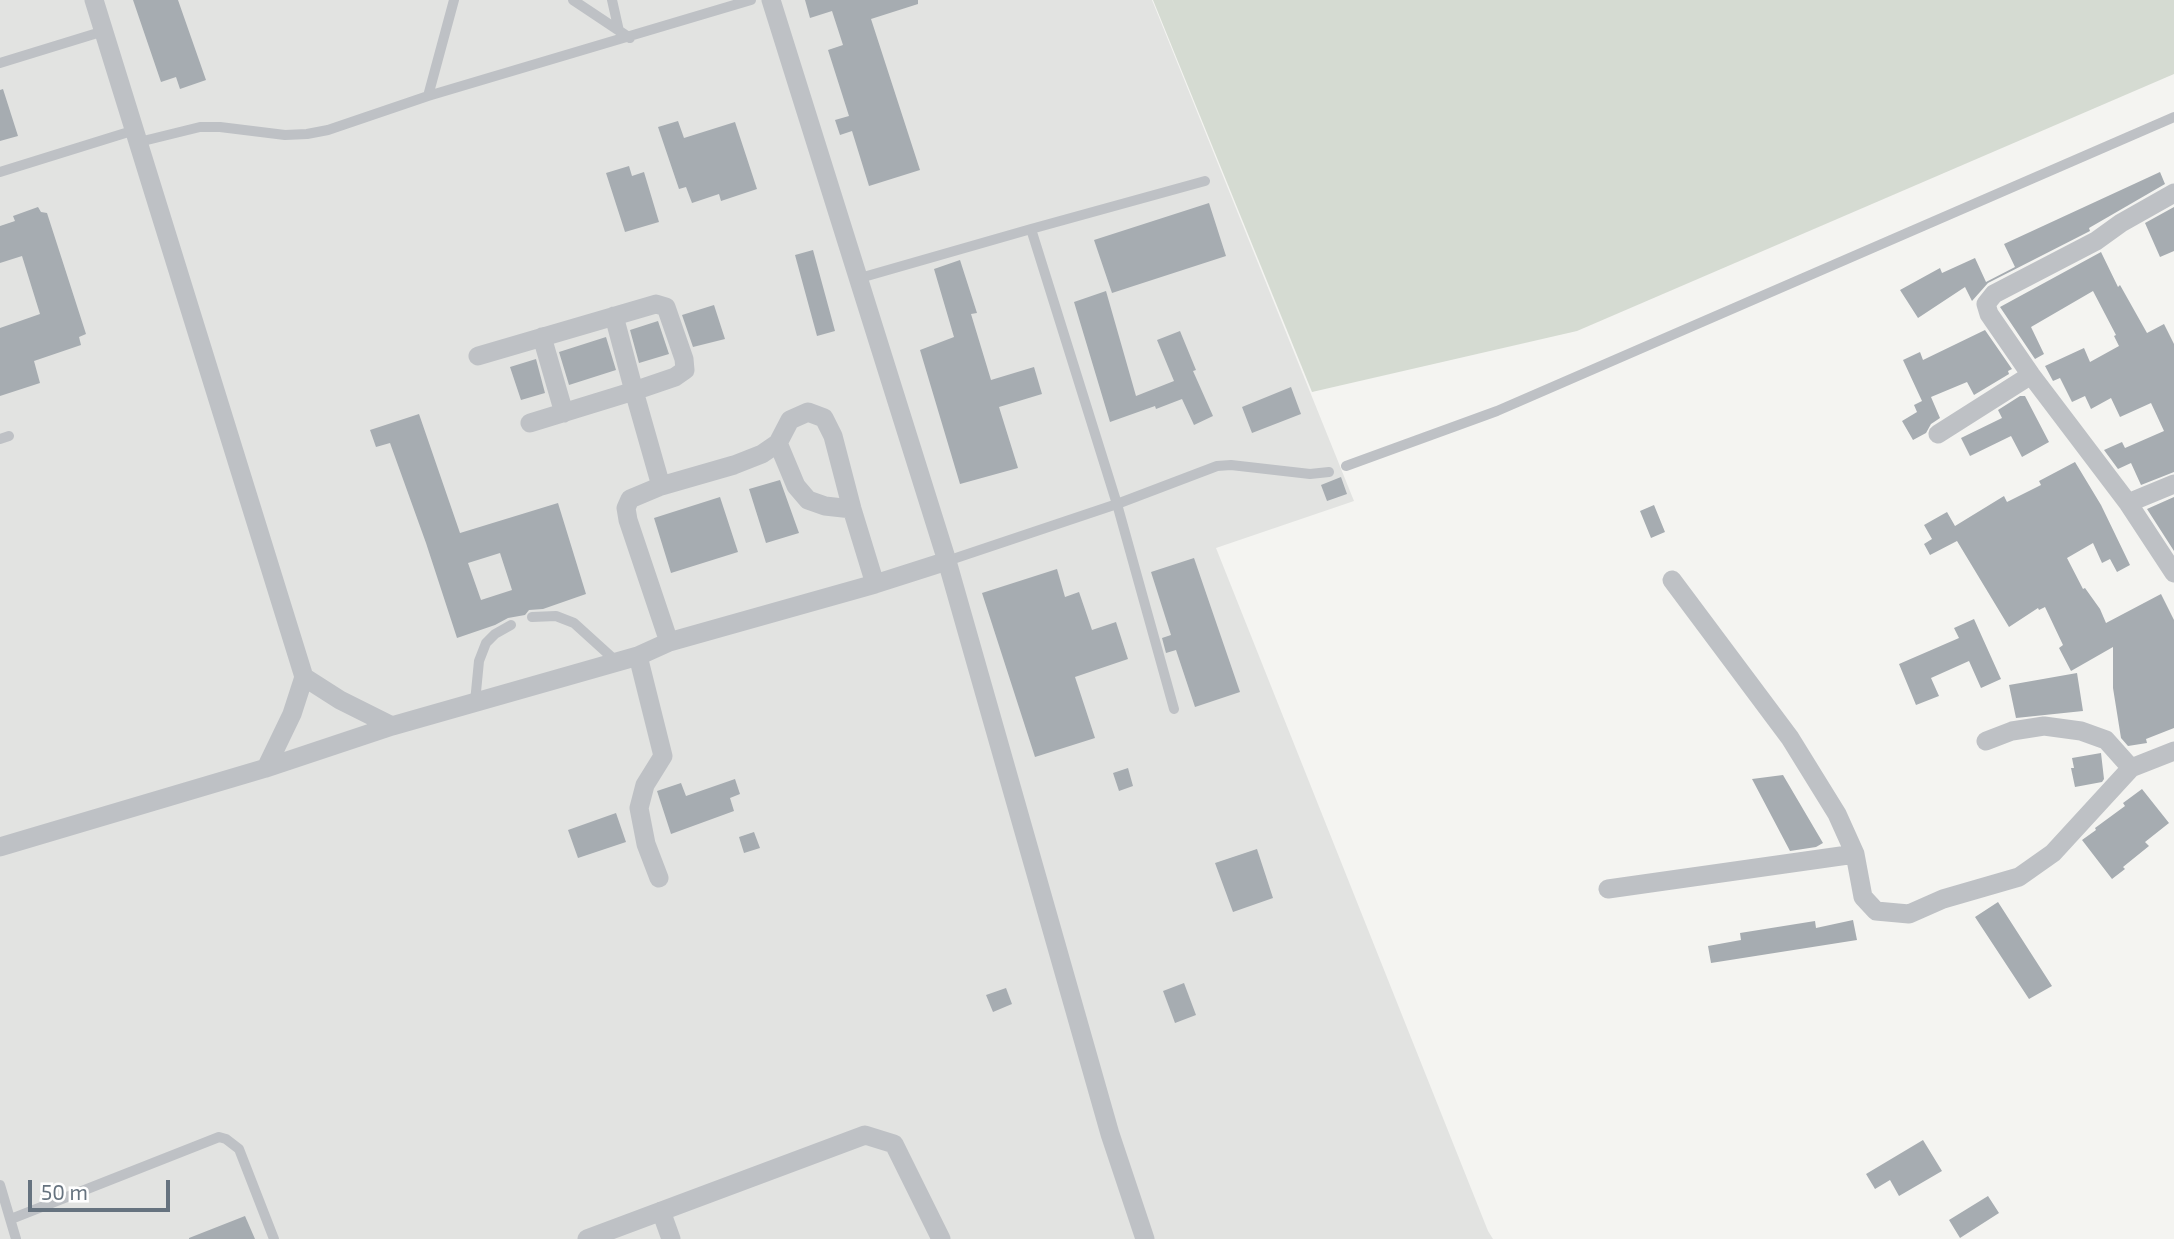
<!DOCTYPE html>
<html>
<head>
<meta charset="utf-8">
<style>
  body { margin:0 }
  #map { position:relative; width:2174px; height:1239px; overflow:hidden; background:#f4f4f1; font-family:"Exo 2",sans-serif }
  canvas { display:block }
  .scale { position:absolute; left:28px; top:1180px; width:142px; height:32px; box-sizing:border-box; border:4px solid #66737f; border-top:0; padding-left:9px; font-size:21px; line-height:24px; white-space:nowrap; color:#66737f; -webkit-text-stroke:5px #fff; paint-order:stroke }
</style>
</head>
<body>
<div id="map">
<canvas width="2174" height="1239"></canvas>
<div class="scale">50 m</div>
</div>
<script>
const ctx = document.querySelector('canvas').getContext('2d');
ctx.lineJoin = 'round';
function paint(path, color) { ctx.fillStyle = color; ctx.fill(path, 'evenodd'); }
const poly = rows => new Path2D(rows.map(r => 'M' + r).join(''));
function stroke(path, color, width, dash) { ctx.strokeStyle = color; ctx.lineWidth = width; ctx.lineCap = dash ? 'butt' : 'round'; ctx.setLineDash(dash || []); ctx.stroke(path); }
const built = poly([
  [0,0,1152,0,1354,501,1216,548,1488,1231,1493,1239,0,1239]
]);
const green = poly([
  [1153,0,2174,0,2174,74,1577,331,1312,392]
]);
const building = poly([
  [133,0,178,0,206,80,180,89,176,77,161,82],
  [805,0,918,0,918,4,871,19,920,170,869,186,852,131,840,135,835,120,849,116,828,50,843,45,832,11,810,18],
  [3,89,18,136,0,141,0,90],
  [678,121,684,138,735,122,757,189,721,201,719,194,692,203,686,187,679,189,658,127],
  [629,166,632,176,644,172,659,222,625,232,606,173],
  [2160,172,2165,184,2089,228,2090,231,1988,283,1972,301,1965,287,1918,318,1900,290,1940,268,1942,273,1975,258,1986,282,2015,267,2004,244],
  [1209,203,1226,256,1112,293,1094,240],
  [38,207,41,212,47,213,86,334,79,337,81,345,34,361,40,383,0,396,0,328,40,314,22,256,0,263,0,226,15,221,13,216],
  [2174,207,2174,251,2160,257,2145,223],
  [813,250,835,331,817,336,795,255],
  [2101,252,2118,287,2120,285,2147,333,2164,324,2174,344,2174,472,2141,485,2131,463,2118,469,2104,450,2122,442,2125,448,2164,431,2151,403,2120,417,2111,398,2091,409,2085,396,2072,402,2060,378,2053,381,2045,366,2084,348,2090,362,2119,346,2114,336,2116,335,2093,291,2031,327,2044,354,2035,359,2000,307],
  [960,260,977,313,971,314,991,380,1034,367,1042,394,999,407,1018,468,960,484,920,350,954,337,934,269],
  [1106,291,1136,396,1174,381,1157,340,1180,331,1196,370,1193,371,1213,416,1194,425,1182,399,1156,409,1155,406,1110,422,1074,302],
  [714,305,725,339,693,347,682,315],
  [658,321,669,354,639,363,630,330],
  [1985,330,2012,369,2008,371,2009,374,1974,395,1967,382,1931,397,1940,418,1931,424,1926,433,1913,440,1902,421,1917,412,1914,405,1922,401,1903,360,1920,352,1923,360],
  [606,337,616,370,569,385,559,352],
  [536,359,545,393,521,400,510,367],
  [1291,387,1301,414,1252,433,1242,407],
  [2020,396,2025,396,2049,442,2022,457,2011,436,1970,456,1961,438,2002,418,1998,410],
  [419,414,460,533,558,503,586,594,543,609,529,610,525,615,508,618,495,625,457,638,426,543,390,443,376,447,370,430],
  [500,553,512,590,481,600,468,563],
  [2075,462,2101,505,2130,565,2117,572,2110,559,2102,563,2093,543,2067,558,2083,589,2085,588,2100,609,2106,623,2161,594,2174,620,2174,728,2146,739,2147,743,2128,746,2121,738,2113,688,2113,647,2071,671,2059,648,2063,645,2045,607,2039,610,2038,608,2009,627,1957,541,1930,555,1924,544,1932,539,1924,525,1947,512,1955,526,2004,496,2007,502,2041,485,2039,481],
  [1341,477,1347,494,1327,501,1321,485],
  [780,480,799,533,766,543,749,489],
  [720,497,738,552,671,573,654,518],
  [2174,497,2174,551,2147,509],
  [1654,505,1665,532,1651,538,1640,511],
  [1194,558,1240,692,1195,707,1176,650,1166,653,1162,638,1171,635,1151,572],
  [1057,569,1065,597,1079,592,1092,630,1116,622,1128,659,1075,677,1095,738,1035,757,982,593],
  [1974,619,2001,679,1981,688,1969,661,1931,678,1939,696,1916,705,1899,664,1959,638,1954,628],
  [2077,673,2083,711,2016,718,2009,685],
  [2101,753,2104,779,2102,782,2075,787,2071,768,2074,768,2072,758],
  [1128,768,1133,786,1119,791,1113,773],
  [1783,775,1823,843,1816,847,1790,851,1752,779],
  [735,779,740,794,730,798,734,811,671,834,657,791,681,783,686,796],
  [2142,789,2169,823,2145,842,2149,846,2123,867,2125,869,2112,879,2082,840,2096,830,2095,828,2125,806,2123,803],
  [616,813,626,842,578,858,568,830],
  [754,832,760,848,744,853,739,837],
  [1257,849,1273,898,1233,912,1215,863],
  [1998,902,2052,986,2029,999,1975,917],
  [1853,920,1857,940,1711,963,1708,946,1741,940,1740,933,1815,921,1816,928],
  [1184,983,1196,1015,1175,1023,1163,991],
  [1006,988,1012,1004,993,1012,986,995],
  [1923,1140,1942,1171,1899,1196,1890,1180,1875,1189,1866,1174],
  [1988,1196,1999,1213,1960,1238,1949,1220],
  [245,1216,255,1239,189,1239,189,1238]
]);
const lane = poly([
  [573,0,630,38],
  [612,0,619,31],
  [0,63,104,31],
  [428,96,454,0],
  [139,142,200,127,220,127,285,135,307,134,328,130,428,96,751,0],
  [0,172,135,130],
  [1031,229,1205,181],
  [860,278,1031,229,1117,504,1217,466,1231,465,1310,474,1329,472],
  [0,439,9,436],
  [1346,466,1497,411,2174,117],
  [947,561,1117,504,1174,709],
  [532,617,556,616,574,623,617,662],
  [475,702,479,661,486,643,495,634,511,625],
  [0,1185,16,1239],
  [11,1219,219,1137,226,1139,239,1149,274,1239]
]);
const street = poly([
  [94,0,304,677,340,700,392,726],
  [771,0,947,561,1110,1134,1145,1239],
  [2174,193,2121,223,2096,241,1994,294,1986,304,1989,314,2031,375,2128,503,2174,573],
  [542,337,564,413],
  [478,356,656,304,666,307,684,359,685,370,675,377,634,391,661,486,734,465,762,454,778,443,790,420,808,412,824,418,833,436,852,509,875,584],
  [530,423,634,391,614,316],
  [1938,434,2031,375],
  [778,443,796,486,808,500,825,506,852,509],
  [661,486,630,499,626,508,628,520,669,642],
  [2128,503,2174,484],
  [1672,580,1790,738,1837,814,1855,854,1863,897,1876,911,1909,914,1943,899,2019,877,2053,853,2131,768],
  [638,656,663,756,645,785,639,808,646,844,659,878],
  [1986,741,2012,731,2044,726,2081,731,2106,740,2131,768,2174,751],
  [266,768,292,714,304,677],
  [0,847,266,768,392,726,638,656,669,642,875,584,947,561],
  [1608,889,1855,854],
  [661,1211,671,1239],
  [587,1239,865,1135,894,1144,941,1239]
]);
paint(built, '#e2e3e1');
paint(green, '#d5dbd2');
paint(building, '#a6acb1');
stroke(lane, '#bec1c5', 10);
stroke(street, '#bec1c5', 19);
</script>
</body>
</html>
